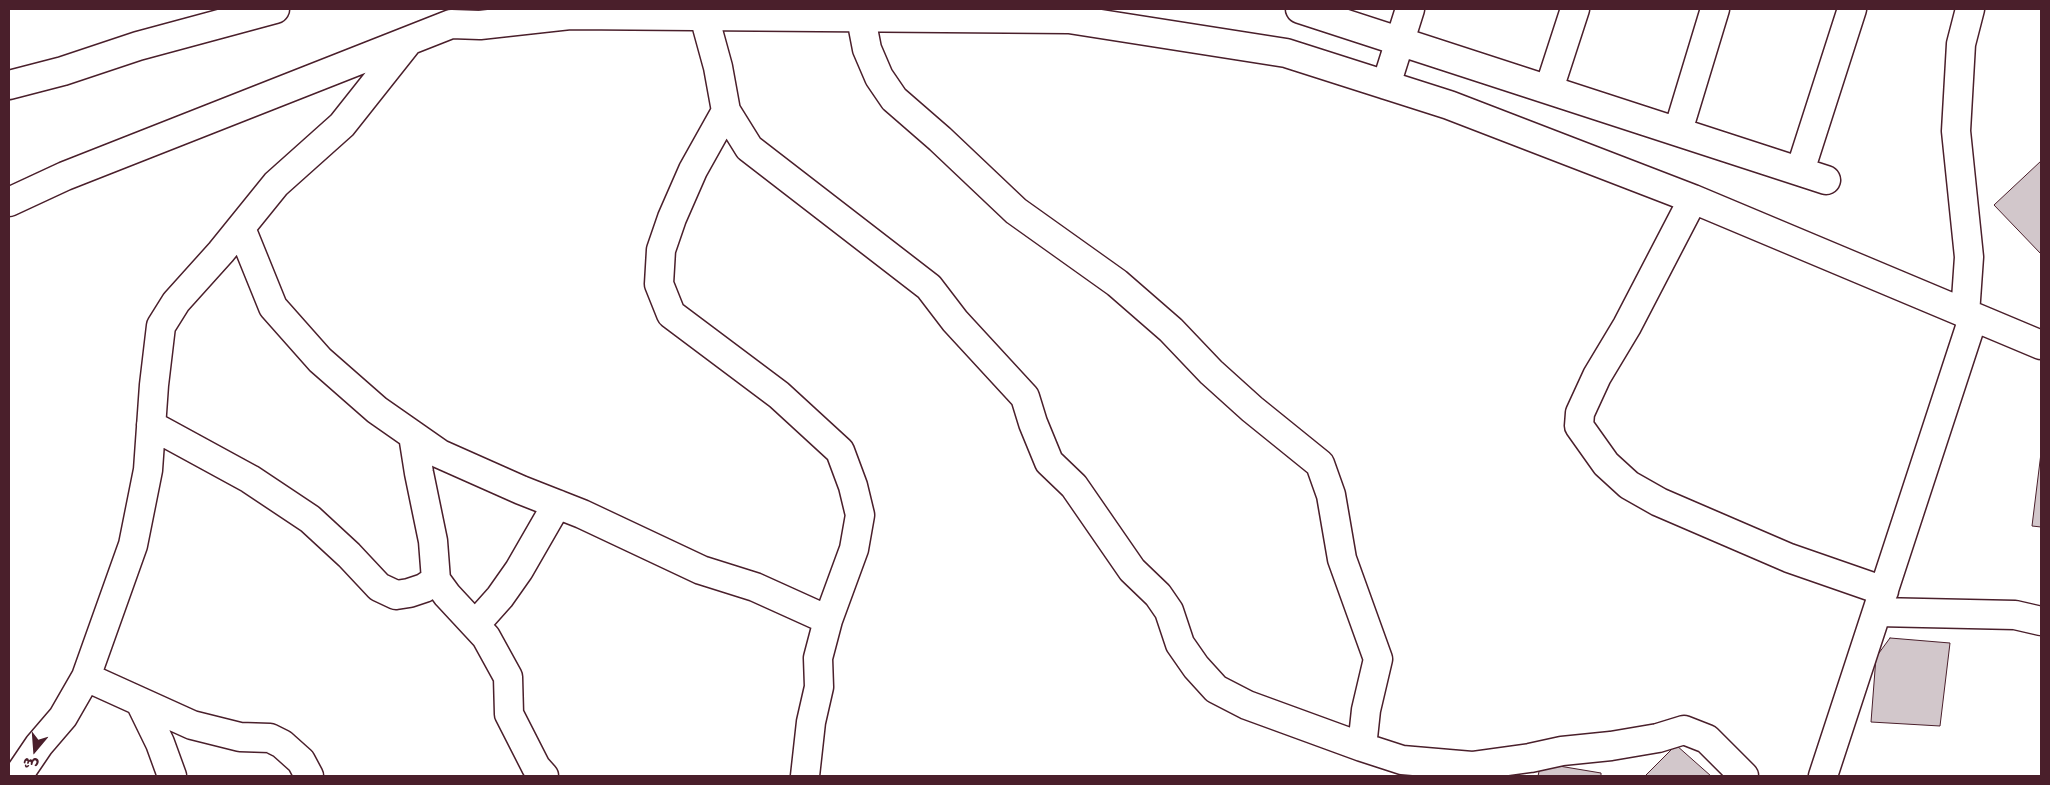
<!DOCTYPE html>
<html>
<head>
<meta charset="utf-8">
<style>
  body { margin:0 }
  #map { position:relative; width:2050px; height:785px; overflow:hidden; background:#fff; font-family:Mali,"Playpen Sans Arabic",sans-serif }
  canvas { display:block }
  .frame { position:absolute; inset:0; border:10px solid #4a1f2b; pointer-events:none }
  .north { position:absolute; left:10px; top:725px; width:50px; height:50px; -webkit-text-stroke:4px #fff; paint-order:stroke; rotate:198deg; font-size:14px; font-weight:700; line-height:20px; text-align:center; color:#4a1f2b }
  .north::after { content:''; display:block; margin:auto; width:18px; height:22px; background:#4a1f2b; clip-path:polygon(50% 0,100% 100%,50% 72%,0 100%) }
</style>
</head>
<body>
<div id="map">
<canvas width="2050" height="785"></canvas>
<div class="frame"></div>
<div class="north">ش</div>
</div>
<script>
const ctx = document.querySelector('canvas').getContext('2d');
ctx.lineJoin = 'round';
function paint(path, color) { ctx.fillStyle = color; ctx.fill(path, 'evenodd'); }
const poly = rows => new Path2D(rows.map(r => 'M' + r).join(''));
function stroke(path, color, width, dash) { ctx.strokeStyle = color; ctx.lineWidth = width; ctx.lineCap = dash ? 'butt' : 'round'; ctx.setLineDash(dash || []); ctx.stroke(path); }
const building = poly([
  [2041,161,2041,254,1994,205,2041,161],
  [2041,453,2041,527,2032,526,2041,453],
  [1890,638,1950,643,1940,726,1871,722,1876,657,1890,638],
  [1676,745,1711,776,1645,776,1676,745],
  [1541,763,1601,773,1601,776,1538,776,1541,763]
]);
const street = poly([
  [1300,9,1826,180],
  [704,16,718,67,726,111,749,148,929,287,955,321,1025,397,1033,423,1049,462,1074,486,1132,570,1158,595,1169,611,1180,644,1196,667,1216,689,1247,705,1362,747,1402,760,1472,766,1530,758,1562,751,1611,746,1658,738,1684,730,1707,739,1744,776],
  [861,18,867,49,879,77,894,99,940,139,1016,211,1117,283,1171,330,1211,372,1252,409,1320,464,1331,495,1342,559,1378,659,1366,710,1362,747],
  [9,85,63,71,138,46,275,9],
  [1386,85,1410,9],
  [1549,89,1575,9],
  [726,111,693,170,672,218,661,250,659,284,671,314,779,395,840,451,853,486,860,515,854,549,828,620,818,658,819,687,811,722,805,776],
  [1678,131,1715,9],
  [1800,171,1852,9],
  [1693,199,1627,326,1597,376,1580,413,1579,426,1606,464,1629,485,1659,502,1789,558,1884,591],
  [9,202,65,176,451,24,480,25,570,15,1069,19,1286,53,1449,105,1693,199,2041,345],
  [241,228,273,307,320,360,377,410,440,454,521,490,582,514,701,570,755,587,828,620],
  [1965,314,1969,257,1956,131,1961,44,1970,9],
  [151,425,250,479,310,519,349,555,379,587,396,595,409,593,424,588,436,580],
  [413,435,419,473,433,541,436,580,447,595,486,637,508,677,509,714,536,767,544,776],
  [1877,612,2015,615,2041,621],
  [475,625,500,597,519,570,557,504],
  [86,677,192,725,240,737,270,738,282,744,301,761,309,776],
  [140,702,160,743,172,776],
  [18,776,39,745,63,717,86,677,133,545,148,470,154,385,161,326,176,302,221,252,276,184,342,125,407,43],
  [1823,776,1973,318]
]);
paint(building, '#d2c7cb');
stroke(building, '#4a1f2b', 1);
stroke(street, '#4a1f2b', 31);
stroke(street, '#fff', 28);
</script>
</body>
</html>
